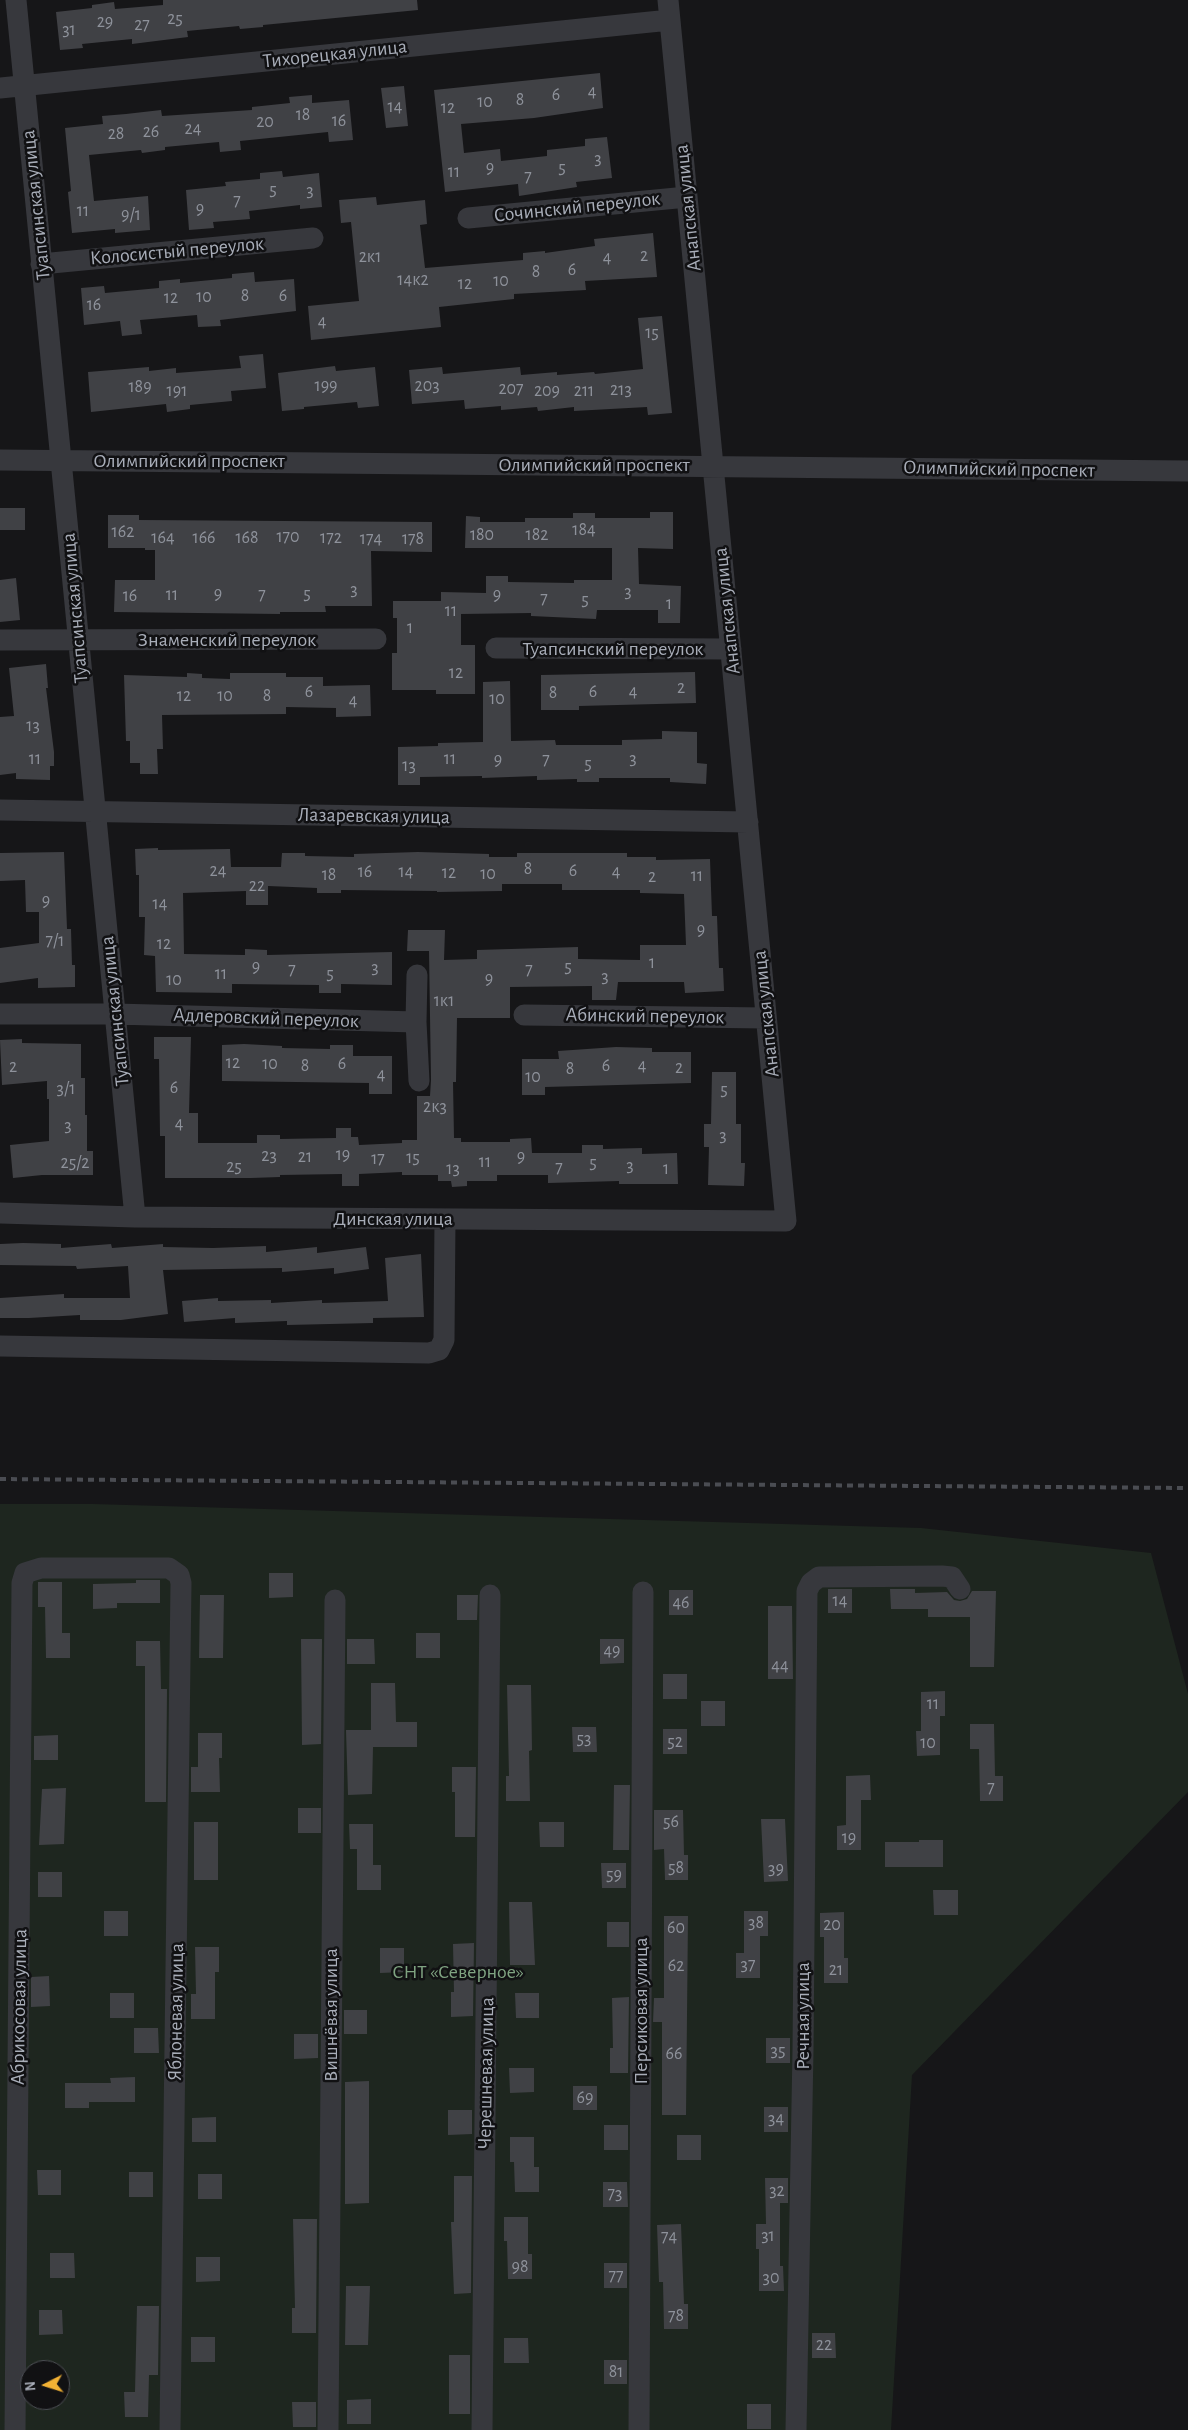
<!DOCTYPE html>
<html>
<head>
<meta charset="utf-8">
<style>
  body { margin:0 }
  #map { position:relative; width:1188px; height:2430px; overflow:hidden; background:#161618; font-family:"Alegreya Sans",sans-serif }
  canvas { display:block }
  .north { position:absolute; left:20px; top:2360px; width:50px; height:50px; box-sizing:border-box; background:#111113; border:1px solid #4d4f55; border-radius:50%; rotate:265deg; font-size:14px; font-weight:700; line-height:20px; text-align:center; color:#a8adb8 }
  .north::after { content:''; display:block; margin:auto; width:18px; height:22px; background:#f2b134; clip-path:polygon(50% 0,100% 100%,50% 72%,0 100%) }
</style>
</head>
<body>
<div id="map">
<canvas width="1188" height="2430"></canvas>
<div class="north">N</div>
</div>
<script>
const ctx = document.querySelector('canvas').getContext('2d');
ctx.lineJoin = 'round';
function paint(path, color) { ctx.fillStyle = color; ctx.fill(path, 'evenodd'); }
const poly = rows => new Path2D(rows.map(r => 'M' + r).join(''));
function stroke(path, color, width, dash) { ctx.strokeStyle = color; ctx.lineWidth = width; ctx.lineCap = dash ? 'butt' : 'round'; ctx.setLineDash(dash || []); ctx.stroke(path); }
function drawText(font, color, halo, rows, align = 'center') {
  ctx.font = font + ' "Alegreya Sans",sans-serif'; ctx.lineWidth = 5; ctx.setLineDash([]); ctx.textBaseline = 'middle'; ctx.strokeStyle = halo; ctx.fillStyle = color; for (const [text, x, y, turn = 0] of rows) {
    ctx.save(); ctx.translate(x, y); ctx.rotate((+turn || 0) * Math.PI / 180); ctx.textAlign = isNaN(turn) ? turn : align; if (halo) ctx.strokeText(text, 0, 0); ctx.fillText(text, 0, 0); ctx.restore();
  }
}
const green = poly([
  [0,1504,93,1504,921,1528,1151,1553,1188,1694,1188,1792,912,2075,891,2430,0,2430],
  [30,2370,60,2370,60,2400,30,2400]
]);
const building = poly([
  [163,0,417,0,418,10,263,25,263,27,240,29,239,26,187,31,188,37,132,44,132,39,82,44,83,48,60,50,56,12,92,8,92,5,114,2,115,9,163,5],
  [600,73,603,108,534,118,461,124,464,153,500,149,501,161,547,156,547,150,585,146,585,139,607,137,612,178,576,182,577,187,519,196,518,184,445,192,434,90],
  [404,86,408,126,386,128,381,88],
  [312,95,312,103,349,100,353,140,329,142,328,132,240,141,241,150,220,152,219,142,165,147,165,150,142,153,141,150,89,155,94,201,148,196,150,230,115,233,115,229,72,233,68,192,71,191,65,128,103,124,102,116,126,114,161,110,162,116,252,110,252,107,290,103,289,97],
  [282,171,283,177,319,173,322,207,300,209,300,205,249,211,250,219,213,222,214,228,189,230,186,190,226,186,225,182,260,179,260,173],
  [376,197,377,205,425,200,427,224,420,225,425,268,523,260,523,253,545,251,545,253,595,246,594,239,653,233,657,277,585,281,586,290,514,294,514,299,439,307,441,327,311,340,308,306,359,301,351,222,341,223,339,200],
  [254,272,255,282,294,279,296,311,220,320,221,326,198,327,197,315,140,320,142,334,122,336,120,321,84,325,81,288,104,286,105,293,159,288,159,281,180,279,180,283,232,278,232,274],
  [662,316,672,413,648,415,647,407,574,411,574,407,538,411,537,407,501,410,501,406,465,409,464,400,412,404,409,370,442,367,443,374,520,367,521,375,557,372,557,375,594,372,595,374,643,369,638,318],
  [263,354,266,388,231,391,232,401,190,405,190,409,167,412,166,404,91,412,88,372,149,367,149,371,176,368,176,373,241,368,239,356],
  [335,366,336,371,375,367,379,406,358,408,357,402,304,407,304,409,282,411,278,373],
  [0,508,25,508,25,530,0,530],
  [650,512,673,512,673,549,638,548,639,584,681,586,680,623,658,623,658,610,597,610,596,619,531,616,531,613,461,614,461,645,475,645,475,694,436,694,436,690,392,690,392,653,397,653,397,618,393,618,393,601,441,601,441,592,486,593,486,576,508,576,508,582,574,583,574,580,612,580,612,548,465,548,466,516,480,517,480,522,525,522,525,518,573,518,573,513,595,513,595,518,650,518],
  [108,515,139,515,139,520,432,522,432,552,371,551,372,606,325,606,326,612,280,612,280,614,114,612,115,580,155,580,155,550,145,550,145,548,108,548],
  [16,578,20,620,0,622,0,580],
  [46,664,48,688,46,688,54,752,54,766,50,766,50,780,16,779,16,773,0,775,0,717,14,716,9,668],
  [695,672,696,703,579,706,579,710,541,710,541,675],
  [187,673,202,674,202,678,230,679,230,673,286,673,286,677,323,677,323,686,370,685,371,716,336,717,336,708,286,707,286,714,162,715,163,749,157,749,158,774,140,774,140,763,130,763,130,741,126,741,124,675,187,677],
  [510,681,511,741,555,740,556,745,622,745,622,740,662,739,662,731,697,732,697,763,707,764,706,784,670,782,670,778,599,778,599,782,577,782,577,779,537,780,537,776,482,778,482,776,420,777,420,785,398,785,398,747,438,746,438,743,483,742,483,682],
  [158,848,158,850,230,849,231,867,281,867,282,853,305,853,305,856,354,857,354,854,418,852,489,854,489,857,517,857,517,853,627,853,627,857,656,857,656,860,710,859,712,916,717,916,719,968,723,968,724,991,685,993,684,982,618,982,616,1000,592,1000,592,986,510,987,510,1018,457,1018,456,1082,453,1082,454,1138,461,1138,461,1142,510,1142,510,1139,531,1138,532,1153,582,1153,582,1145,603,1145,603,1149,642,1148,642,1154,677,1153,678,1184,619,1184,619,1181,548,1183,548,1175,497,1175,497,1181,467,1181,467,1186,452,1187,451,1181,438,1181,438,1175,402,1175,402,1172,359,1174,359,1186,342,1186,342,1174,280,1175,280,1177,251,1178,165,1178,165,1136,160,1136,159,1059,154,1059,154,1037,191,1037,189,1113,198,1113,198,1143,257,1143,257,1135,280,1135,280,1139,336,1138,336,1128,351,1128,351,1137,358,1137,359,1145,402,1143,402,1140,417,1140,417,1096,430,1096,431,1080,429,951,407,951,408,930,445,930,444,960,477,959,477,950,578,947,578,959,640,960,640,945,686,945,684,894,640,893,640,890,562,890,562,884,502,884,502,891,437,892,437,891,341,890,341,893,317,893,317,888,268,886,268,905,246,905,246,891,183,893,184,954,245,955,245,949,267,950,267,955,392,952,392,985,341,984,341,993,319,993,319,985,232,984,232,993,156,992,155,956,144,955,145,917,139,917,139,875,136,875,135,849],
  [64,852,67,929,71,929,72,965,75,965,75,987,38,988,38,978,0,983,0,948,39,943,39,912,26,912,25,880,0,881,0,853],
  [22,1039,22,1043,81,1044,81,1078,85,1078,85,1115,87,1115,87,1151,93,1151,93,1175,42,1175,13,1178,10,1145,49,1141,49,1099,47,1099,47,1081,2,1085,0,1040],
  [244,1044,282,1046,282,1048,330,1049,330,1045,353,1045,353,1056,392,1056,392,1094,369,1094,369,1083,222,1081,222,1045],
  [616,1047,652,1048,652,1052,691,1052,691,1083,545,1087,545,1095,522,1095,522,1059,559,1059,558,1051],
  [712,1072,736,1072,736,1124,741,1124,741,1163,745,1163,744,1186,708,1185,709,1147,704,1147,704,1124,711,1124],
  [23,1243,61,1244,61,1248,111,1244,112,1248,163,1244,163,1247,213,1248,266,1246,266,1252,317,1247,317,1253,366,1247,369,1269,334,1274,334,1268,282,1272,282,1268,163,1270,168,1314,121,1320,80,1320,80,1315,29,1318,0,1318,0,1298,64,1294,64,1298,130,1298,128,1266,77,1269,76,1266,0,1265,0,1244],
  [421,1254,424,1317,373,1318,373,1323,287,1325,287,1321,235,1323,235,1318,184,1322,182,1301,218,1298,218,1301,271,1300,271,1303,322,1300,322,1303,388,1301,385,1258],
  [269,1573,293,1573,293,1597,269,1598],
  [136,1580,160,1580,160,1603,117,1603,117,1608,93,1609,93,1584,136,1583],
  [38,1582,62,1582,62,1633,70,1633,70,1658,46,1658,45,1607,38,1607],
  [828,1589,852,1589,852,1613,828,1613],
  [890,1589,915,1589,915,1593,947,1592,954,1600,960,1601,967,1599,972,1591,996,1591,994,1667,970,1667,970,1617,928,1617,928,1609,891,1609],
  [669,1590,693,1590,693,1615,669,1615],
  [200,1595,224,1595,223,1658,199,1658],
  [457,1595,478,1595,477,1620,457,1620],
  [768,1606,792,1606,793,1679,768,1679],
  [416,1633,440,1633,440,1658,416,1658],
  [301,1639,322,1639,321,1744,302,1745],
  [347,1639,374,1639,375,1664,347,1664],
  [600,1639,624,1639,624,1663,600,1664],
  [136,1641,160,1641,161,1689,167,1689,166,1802,145,1802,145,1666,136,1666],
  [663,1674,687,1674,687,1699,663,1699],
  [371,1683,395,1683,396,1722,417,1722,417,1747,373,1747,372,1794,348,1795,346,1730,371,1730],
  [507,1685,531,1685,532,1750,529,1751,530,1801,506,1801,506,1776,509,1776],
  [945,1691,945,1716,940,1716,940,1755,917,1756,916,1731,921,1731,921,1692],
  [701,1701,725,1701,725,1726,701,1726],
  [970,1724,994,1724,995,1776,1003,1776,1003,1801,980,1801,979,1749,970,1749],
  [572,1727,596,1727,597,1752,573,1752],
  [663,1729,687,1729,687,1754,663,1754],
  [198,1733,222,1733,222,1758,219,1758,220,1792,191,1792,191,1767,198,1767],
  [58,1735,58,1760,34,1760,34,1736],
  [452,1767,476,1767,475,1837,455,1837,455,1792,452,1792],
  [870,1775,871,1800,861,1800,861,1850,837,1850,837,1826,846,1825,846,1776],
  [614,1785,630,1785,629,1850,613,1850],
  [66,1788,64,1844,39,1845,42,1789],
  [298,1808,321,1808,321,1833,298,1833],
  [654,1810,683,1810,684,1855,688,1855,688,1880,665,1880,664,1849,654,1850],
  [761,1819,785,1819,788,1881,764,1882],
  [194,1822,218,1822,218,1880,194,1880],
  [539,1822,564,1822,564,1847,540,1847],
  [349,1824,373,1824,373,1865,381,1865,381,1890,357,1890,357,1849,350,1849],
  [919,1840,943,1840,943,1867,885,1867,885,1842,919,1842],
  [601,1863,626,1863,626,1888,602,1888],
  [38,1872,62,1872,62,1897,38,1897],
  [933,1890,958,1890,958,1915,934,1915],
  [509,1902,532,1902,535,1965,510,1965],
  [104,1911,128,1911,128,1936,104,1936],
  [744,1911,768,1911,768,1936,760,1936,760,1978,736,1978,736,1953,744,1953],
  [844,1912,844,1958,848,1958,848,1983,824,1983,824,1937,820,1937,820,1913],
  [664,1916,688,1916,686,2115,662,2115,662,2022,653,2022,654,1998,664,1998],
  [607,1922,629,1922,629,1947,607,1947],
  [474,1943,473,2016,451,2017,451,1992,454,1992,453,1944],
  [195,1947,219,1947,219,1972,215,1972,215,2019,191,2019,191,1994,196,1994],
  [380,1948,404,1948,404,1972,380,1973],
  [49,1976,50,2006,31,2007,31,1977],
  [110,1993,134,1993,134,2018,110,2018],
  [515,1993,539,1993,539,2018,516,2018],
  [629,1997,628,2073,610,2073,610,2048,613,2048,612,1998],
  [344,2010,367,2010,367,2034,344,2034],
  [134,2028,158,2028,159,2053,134,2053],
  [294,2034,318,2034,318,2058,294,2059],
  [766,2038,790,2038,790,2063,766,2063],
  [509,2068,534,2068,534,2092,510,2093],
  [135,2077,135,2102,89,2102,89,2108,65,2108,65,2083,111,2083,110,2078],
  [369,2081,369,2203,345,2204,345,2082],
  [573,2086,597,2086,597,2110,573,2110],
  [764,2107,788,2107,788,2132,764,2132],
  [448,2110,472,2110,472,2134,448,2135],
  [216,2117,216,2142,192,2142,192,2118],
  [604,2125,628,2125,628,2150,604,2150],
  [677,2135,701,2135,701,2160,677,2160],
  [510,2137,534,2137,534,2167,539,2167,539,2192,515,2192,514,2162,510,2162],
  [37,2170,61,2170,61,2195,38,2195],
  [129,2172,153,2172,153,2197,129,2197],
  [198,2174,222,2174,222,2199,198,2199],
  [454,2176,472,2176,471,2293,454,2294,451,2222,454,2222],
  [765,2178,788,2178,788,2203,780,2203,780,2266,783,2266,784,2291,759,2291,759,2249,756,2249,756,2224,766,2224],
  [603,2182,627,2182,628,2207,603,2207],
  [504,2217,528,2217,528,2254,532,2254,532,2279,508,2279,507,2241,504,2241],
  [293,2219,317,2219,316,2333,292,2333,292,2308,295,2308],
  [681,2224,684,2304,688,2304,688,2329,664,2329,663,2282,659,2282,657,2225],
  [50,2253,74,2253,75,2278,50,2278],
  [196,2257,220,2257,220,2281,196,2282],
  [604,2263,627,2263,627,2288,604,2288],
  [346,2286,370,2286,368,2345,345,2345],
  [137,2306,159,2306,158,2375,149,2375,148,2417,125,2417,124,2392,135,2392],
  [39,2310,62,2310,63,2334,39,2335],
  [812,2333,835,2333,836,2358,812,2358],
  [191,2337,215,2337,215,2362,191,2362],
  [504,2338,528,2338,529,2363,504,2363],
  [449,2355,470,2355,470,2414,449,2414],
  [604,2360,627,2360,627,2384,604,2384],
  [371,2399,371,2424,347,2424,347,2400],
  [292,2402,316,2402,316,2427,293,2427],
  [747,2404,771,2404,771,2429,747,2429]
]);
const street = poly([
  [16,0,135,1217],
  [0,88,670,20],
  [468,218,687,197],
  [41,264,313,238],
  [0,460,1188,471],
  [0,640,376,639],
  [496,648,731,649],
  [0,810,748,822],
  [0,1014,115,1014,416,1022,419,1081],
  [524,1015,766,1018],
  [416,1022,417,975],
  [0,1213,135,1217,786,1221,668,0],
  [0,1346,429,1353,439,1350,444,1340,445,1219],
  [15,2430,22,1583,25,1573,41,1568,169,1568,179,1575,181,1583,170,2430],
  [328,2430,335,1600],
  [482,2430,490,1595],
  [639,2430,643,1592],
  [796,2430,803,2050,807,1591,811,1583,819,1577,942,1576,952,1577,960,1589]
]);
const rail = poly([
  [0,1479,1188,1488]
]);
const numberNames = [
  ["25",175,19],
  ["29",105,22],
  ["27",142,25],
  ["31",69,30],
  ["4",592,92],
  ["6",556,95],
  ["8",520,100],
  ["10",485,102],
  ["14",395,107],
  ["12",448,108],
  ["18",303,115],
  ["16",339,121],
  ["20",265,122],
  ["24",193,129],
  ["26",151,132],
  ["28",116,134],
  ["3",598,159],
  ["9",490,168],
  ["5",562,168],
  ["11",454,172],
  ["7",528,177],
  ["5",273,190],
  ["3",310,191],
  ["7",237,201],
  ["9",200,209],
  ["11",83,211],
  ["9/1",131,215],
  ["2",644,256],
  ["2к1",370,257],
  ["4",607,258],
  ["6",572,270],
  ["8",536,272],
  ["14к2",413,280],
  ["10",501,281],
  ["12",465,284],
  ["8",245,296],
  ["6",283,296],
  ["10",204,297],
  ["12",171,298],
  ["16",94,305],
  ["4",322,322],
  ["15",652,333],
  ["199",326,386],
  ["203",427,386],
  ["189",140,387],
  ["207",511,389],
  ["213",621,390],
  ["191",177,391],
  ["209",547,391],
  ["211",584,391],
  ["184",584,530],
  ["162",123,532],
  ["180",482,535],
  ["182",537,535],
  ["170",288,537],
  ["164",163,538],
  ["166",204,538],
  ["168",247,538],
  ["172",331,538],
  ["174",371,539],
  ["178",413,539],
  ["3",354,590],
  ["3",628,592],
  ["9",218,594],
  ["5",307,594],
  ["11",172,595],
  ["7",262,595],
  ["9",497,595],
  ["16",130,596],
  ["7",544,599],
  ["5",585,600],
  ["1",669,604],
  ["11",451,611],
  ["1",410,628],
  ["12",456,673],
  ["2",681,688],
  ["6",309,692],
  ["6",593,692],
  ["4",633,692],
  ["8",553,693],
  ["12",184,696],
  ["10",225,696],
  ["8",267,696],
  ["10",497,699],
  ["4",353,701],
  ["13",33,726],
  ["11",35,759],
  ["11",450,759],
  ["3",633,759],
  ["9",498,760],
  ["7",546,760],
  ["5",588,764],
  ["13",409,766],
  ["8",528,869],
  ["24",218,871],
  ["6",573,871],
  ["16",365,872],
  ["14",406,872],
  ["4",616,872],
  ["12",449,873],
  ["10",488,874],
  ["18",329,875],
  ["11",697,876],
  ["2",652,877],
  ["22",257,886],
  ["9",46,901],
  ["14",160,904],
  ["9",701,930],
  ["7/1",55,941],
  ["12",164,944],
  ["1",652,963],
  ["9",256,967],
  ["5",568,967],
  ["3",375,968],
  ["7",292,970],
  ["7",529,970],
  ["11",221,974],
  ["5",330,974],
  ["3",605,977],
  ["9",489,979],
  ["10",174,980],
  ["1к1",444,1001],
  ["12",233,1063],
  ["10",270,1064],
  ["6",342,1064],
  ["8",305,1066],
  ["6",606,1066],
  ["4",642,1066],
  ["2",13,1067],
  ["2",679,1068],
  ["8",570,1069],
  ["4",381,1075],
  ["10",533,1077],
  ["6",174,1088],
  ["3/1",66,1089],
  ["5",724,1090],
  ["2к3",435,1107],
  ["4",179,1124],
  ["3",68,1126],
  ["3",723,1136],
  ["19",343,1155],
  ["23",269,1156],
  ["21",305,1157],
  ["9",521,1157],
  ["15",413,1158],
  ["17",378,1159],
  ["11",485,1162],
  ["25/2",75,1163],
  ["5",593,1163],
  ["3",630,1166],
  ["25",234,1167],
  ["7",559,1168],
  ["13",453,1169],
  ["1",666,1169],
  ["14",840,1601],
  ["46",681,1603],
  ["49",612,1651],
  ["44",780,1666],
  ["11",933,1704],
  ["53",584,1739],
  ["52",675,1742],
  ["10",928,1743],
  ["7",991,1788],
  ["56",671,1822],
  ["19",849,1838],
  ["58",676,1868],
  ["39",776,1869],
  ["59",614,1875],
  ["38",756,1923],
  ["20",832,1925],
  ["60",676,1928],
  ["37",748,1965],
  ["62",676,1966],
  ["21",836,1970],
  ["35",778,2051],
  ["66",674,2054],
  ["69",585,2098],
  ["34",776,2119],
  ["32",777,2191],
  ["73",615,2194],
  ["31",768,2236],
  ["74",669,2237],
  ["98",520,2267],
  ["77",616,2276],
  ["30",771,2278],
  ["78",676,2316],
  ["22",824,2345],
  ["81",616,2372]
];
const streetNames = [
  ["Тихорецкая улица",335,54,-6],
  ["Туапсинская улица",36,205,-96],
  ["Сочинский переулок",577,207,-6],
  ["Анапская улица",688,208,-96],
  ["Колосистый переулок",177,251,-5],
  ["Олимпийский проспект",189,461],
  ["Олимпийский проспект",594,465],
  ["Олимпийский проспект",999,469,1],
  ["Туапсинская улица",75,608,-95],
  ["Анапская улица",727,611,-96],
  ["Знаменский переулок",227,640],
  ["Туапсинский переулок",613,649],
  ["Лазаревская улица",374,816,1],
  ["Туапсинская улица",115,1011,-96],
  ["Анапская улица",766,1014,-96],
  ["Абинский переулок",645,1016,1],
  ["Адлеровский переулок",266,1018,2],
  ["Динская улица",393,1219],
  ["Абрикосовая улица",19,2007,-89],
  ["Персиковая улица",641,2011,-90],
  ["Яблоневая улица",176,2012,-89],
  ["Вишнёвая улица",331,2015,-90],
  ["Речная улица",803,2016,-90],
  ["Черешневая улица",486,2073,-89]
];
const parkNames = [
  ["СНТ «Северное»",458,1972]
];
paint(green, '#1e261f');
paint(building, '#404145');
stroke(street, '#37383d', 21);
stroke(rail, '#4a4c52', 4, [6, 5]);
drawText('18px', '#8e929b', null, numberNames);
drawText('20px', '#a8adb8', '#111113', streetNames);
drawText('20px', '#7fa381', '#111113', parkNames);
</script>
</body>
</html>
